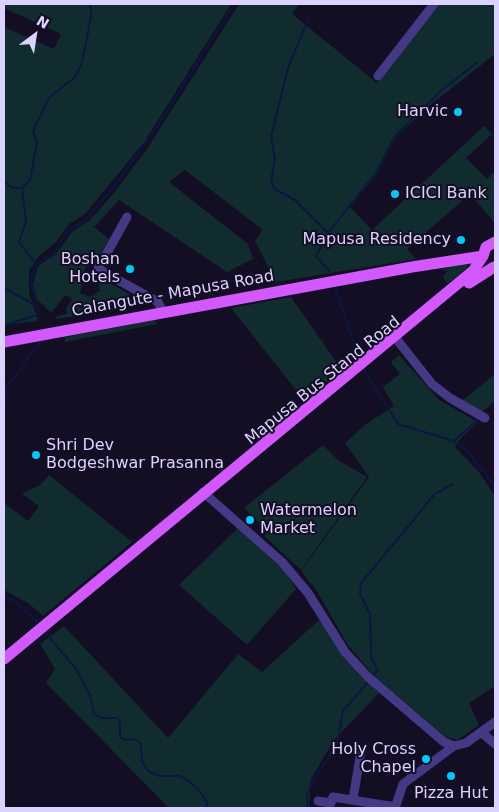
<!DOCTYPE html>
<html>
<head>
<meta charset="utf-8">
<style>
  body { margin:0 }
  #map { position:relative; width:499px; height:812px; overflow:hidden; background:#140e24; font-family:"DejaVu Sans",sans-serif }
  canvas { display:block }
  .frame { position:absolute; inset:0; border:5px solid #dcd2ff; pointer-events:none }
  .north { position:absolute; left:10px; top:10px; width:50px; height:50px; -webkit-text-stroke:4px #140e24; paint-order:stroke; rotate:31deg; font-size:14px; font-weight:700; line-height:20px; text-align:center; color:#dcd2ff }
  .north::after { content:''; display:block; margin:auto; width:18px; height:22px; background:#dcd2ff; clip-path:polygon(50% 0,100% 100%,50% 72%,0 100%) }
</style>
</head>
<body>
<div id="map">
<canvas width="499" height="812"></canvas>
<div class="frame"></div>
<div class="north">N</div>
</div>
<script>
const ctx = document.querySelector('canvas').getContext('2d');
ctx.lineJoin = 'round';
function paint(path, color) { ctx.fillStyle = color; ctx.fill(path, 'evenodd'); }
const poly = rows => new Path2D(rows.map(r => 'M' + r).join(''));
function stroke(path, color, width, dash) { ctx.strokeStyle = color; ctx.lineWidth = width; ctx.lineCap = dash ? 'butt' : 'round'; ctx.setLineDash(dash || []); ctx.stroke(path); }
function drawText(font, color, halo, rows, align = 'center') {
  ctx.font = font + ' "DejaVu Sans",sans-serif'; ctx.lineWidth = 4; ctx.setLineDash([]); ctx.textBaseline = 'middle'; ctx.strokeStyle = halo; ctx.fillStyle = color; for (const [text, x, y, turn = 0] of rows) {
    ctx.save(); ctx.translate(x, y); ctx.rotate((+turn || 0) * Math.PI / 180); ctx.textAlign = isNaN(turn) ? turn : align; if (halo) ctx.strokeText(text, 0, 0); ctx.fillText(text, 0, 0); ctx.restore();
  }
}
const green = poly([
  [4,4,231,4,145,141,85,214,69,224,56,242,38,257,29,271,29,292,38,321,4,325,4,27,54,49,61,34,4,8],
  [239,4,299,4,292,14,377,83,421,23,438,4,495,4,495,54,429,106,396,137,378,172,350,207,372,230,484,126,492,134,466,158,487,179,495,171,495,223,470,194,407,249,416,259,276,282,255,241,263,230,185,170,169,182,248,244,253,259,227,272,119,200,94,227,109,239,94,265,89,264,85,268,80,293,90,297,100,291,97,276,129,294,131,307,56,319,57,316,67,314,66,309,72,299,65,295,52,312,49,311,37,299,33,285,38,266,56,254,72,232,89,221,114,193,147,149],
  [462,264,467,264,468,268,447,284,443,277,448,270,439,270],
  [291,297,342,370,304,400,231,308],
  [155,320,157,324,65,342,65,337],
  [399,355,439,400,478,422,461,438,455,447,478,471,495,496,495,686,469,703,479,725,458,740,446,737,374,676,348,645,316,590,301,571,369,477,345,443,366,424,394,406,383,387,400,374,391,362],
  [495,374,495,401,482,412,462,401],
  [323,445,338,460,367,477,301,570,264,536,268,531,244,508],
  [49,475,132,542,43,616,28,603,4,590,4,503,28,521,39,506,22,494,40,485],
  [238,528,285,571,296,589,247,645,179,585],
  [319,620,359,674,379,693,334,740,311,779,309,806,312,808,169,808,46,683,55,669,40,644,64,626,168,738,238,654,262,672]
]);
const stream = poly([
  [309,17,288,68,271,137,275,159,271,181,275,189,295,200,328,233],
  [4,182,13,188,22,188],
  [36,264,19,242,26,221,22,188,30,180,37,142,33,131,49,98,75,77,82,63,91,17,90,4],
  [329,271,316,256,328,233,377,171,395,136,443,89,477,63],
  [4,288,37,306],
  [335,288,359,359],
  [40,316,31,281,36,264,54,254,67,231,83,223,116,184,159,124,234,4],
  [4,326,39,314],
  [363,368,398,424,454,441,466,450,495,486],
  [4,421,6,385,16,376,35,347,44,340],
  [454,441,480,418],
  [4,599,14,600,39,624],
  [45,632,76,669,90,695,94,714,103,718,117,718,120,722,120,737,125,740,134,739,141,743,142,761,147,770,159,776,180,776,187,780,198,789,207,802,207,808],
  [372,677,378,670,371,657,370,614,360,594,361,583,435,494,453,484],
  [307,808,307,796,312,782,337,744,343,711,369,681]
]);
const minor = poly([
  [378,76,434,4],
  [127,217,98,269,158,302,163,312],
  [398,341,432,384,450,398,485,418],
  [203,492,282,562,308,593,345,652,368,677,444,742,454,746,466,743,495,722],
  [481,732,495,744],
  [353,799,361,751],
  [318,801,331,803,333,797,396,807],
  [395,808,403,784,454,746]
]);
const major = poly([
  [469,283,494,267],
  [4,342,412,267,483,256],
  [4,659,473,271,483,256,486,247,495,242]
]);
const markers = [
  [458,112,5,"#00c9fd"],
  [395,194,5,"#00c9fd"],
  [461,240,5,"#00c9fd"],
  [130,269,5,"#00c9fd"],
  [36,455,5,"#00c9fd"],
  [250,520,5,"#00c9fd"],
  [426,759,5,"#00c9fd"],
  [451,776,5,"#00c9fd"]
];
const poiNames = [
  ["Harvic",448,112],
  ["ICICI Bank",405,194,"left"],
  ["Mapusa Residency",451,240],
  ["Boshan",120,260],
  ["Hotels",120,278],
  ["Shri Dev",46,446,"left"],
  ["Bodgeshwar Prasanna",46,464,"left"],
  ["Watermelon",260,511,"left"],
  ["Market",260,529,"left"],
  ["Holy Cross",416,750],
  ["Chapel",416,768],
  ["Pizza Hut",451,794,"center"]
];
const streetNames = [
  ["Calangute - Mapusa Road",173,294,-10],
  ["Mapusa Bus Stand Road",323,381,-39]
];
paint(green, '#112c2e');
stroke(stream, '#091842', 2);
stroke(minor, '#433984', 9);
stroke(major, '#d259ff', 11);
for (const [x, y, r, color] of markers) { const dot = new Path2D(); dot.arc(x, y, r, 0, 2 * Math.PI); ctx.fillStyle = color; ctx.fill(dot); stroke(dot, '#140e24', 2); }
drawText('16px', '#dcd2ff', '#140e24', poiNames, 'right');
drawText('16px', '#dcd2ff', '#140e24', streetNames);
</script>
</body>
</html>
